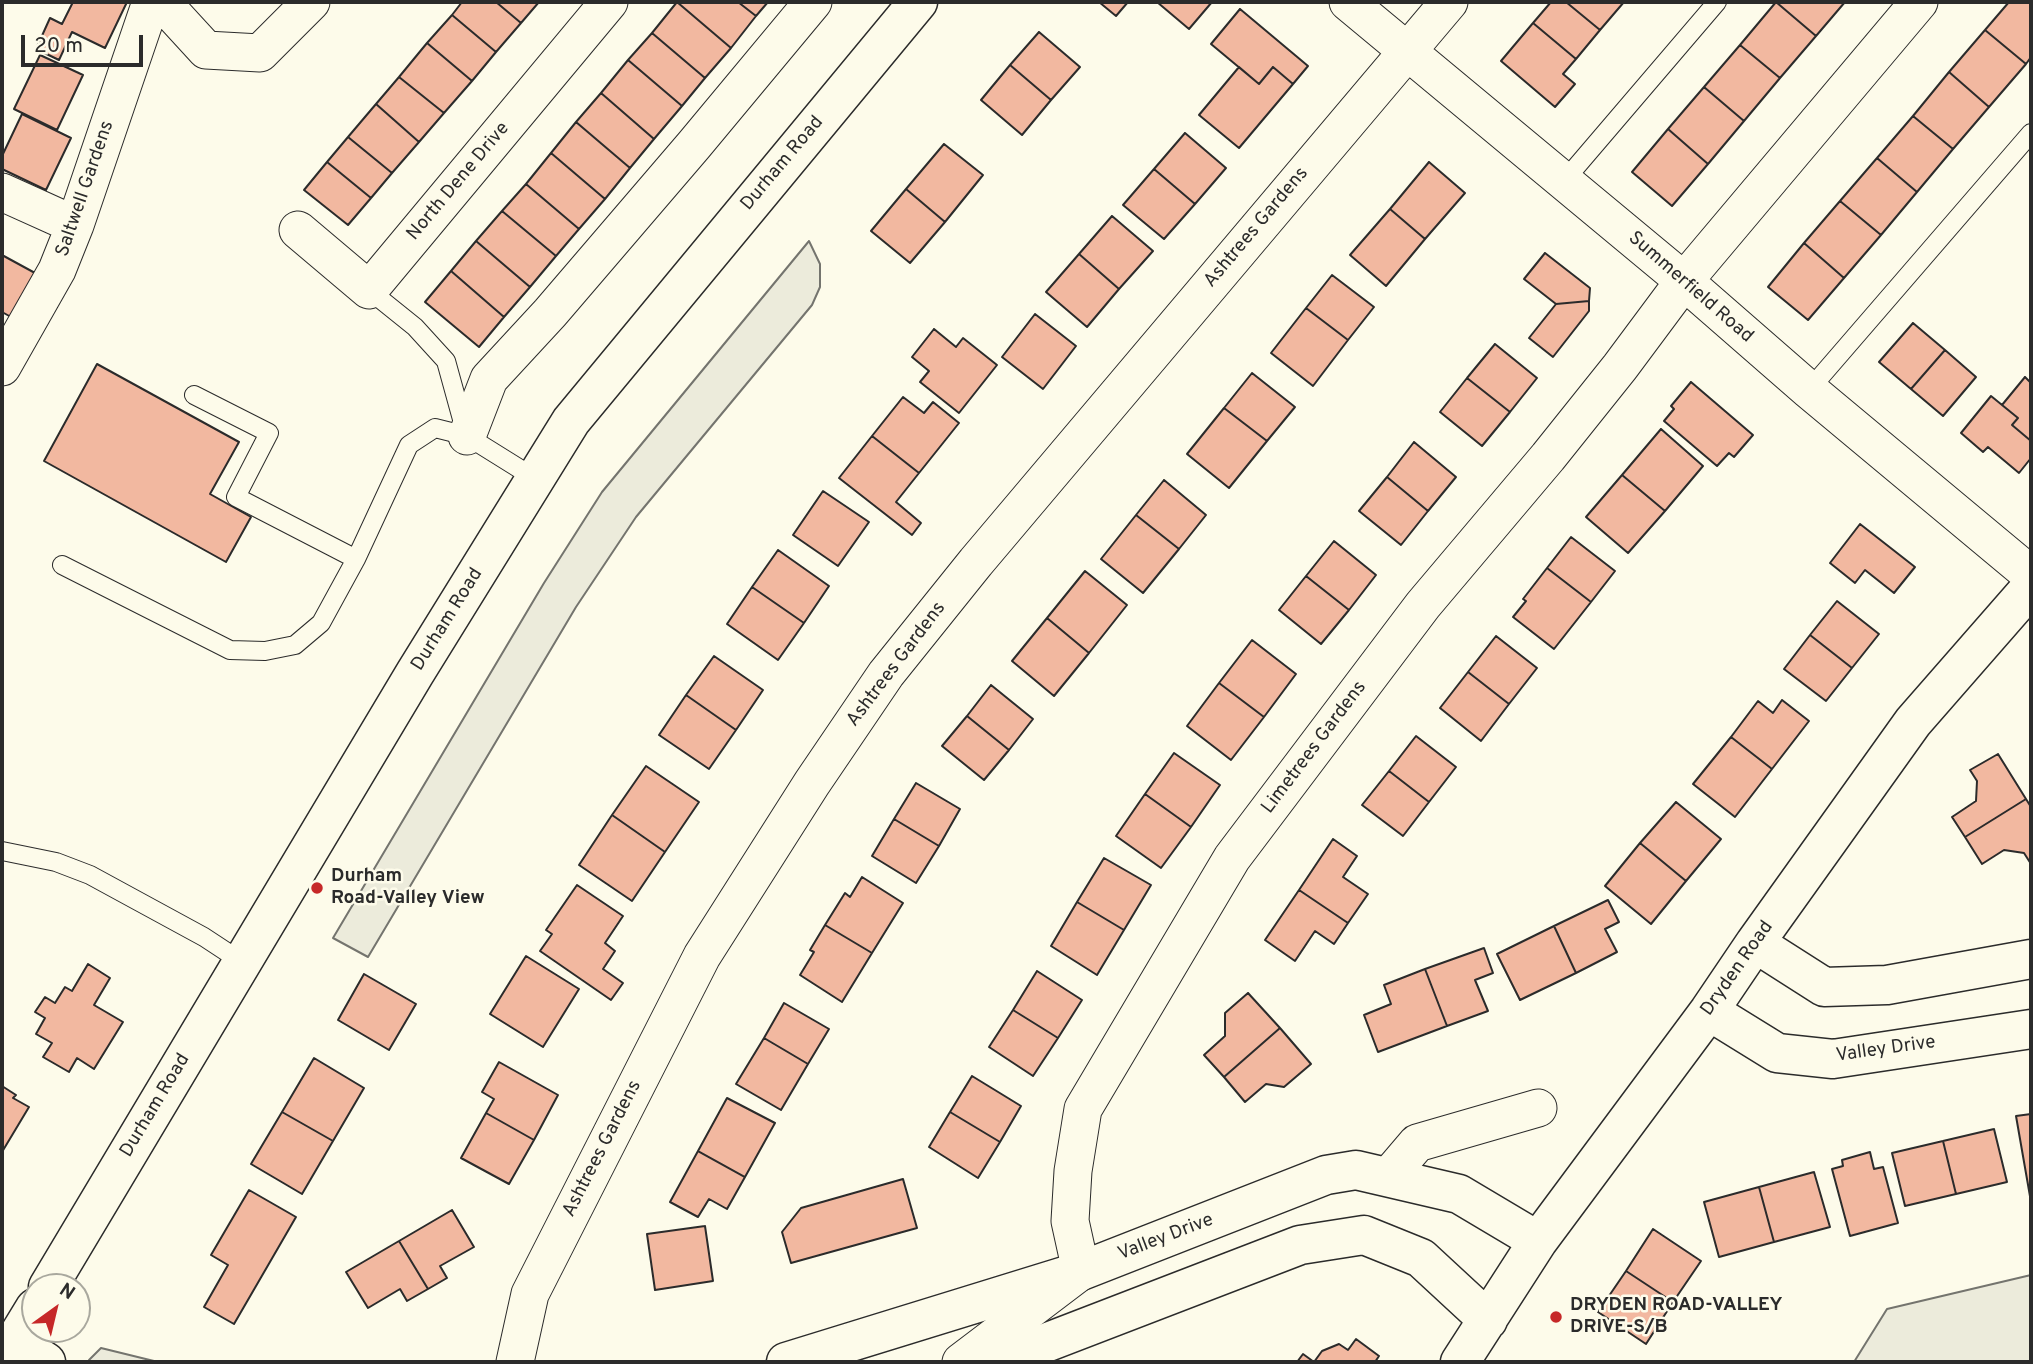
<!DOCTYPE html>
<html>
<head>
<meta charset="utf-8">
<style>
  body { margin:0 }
  #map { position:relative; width:2033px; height:1364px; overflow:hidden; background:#fdfbea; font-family:Overpass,sans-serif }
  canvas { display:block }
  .frame { position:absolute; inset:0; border:4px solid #2b2b2b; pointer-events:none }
  .north { position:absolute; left:21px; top:1273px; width:70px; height:70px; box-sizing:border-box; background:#fdfbea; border:2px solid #a9a89e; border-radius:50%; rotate:34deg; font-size:19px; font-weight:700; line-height:28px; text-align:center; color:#2b2b2b }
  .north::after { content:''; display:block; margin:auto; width:24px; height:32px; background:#c62828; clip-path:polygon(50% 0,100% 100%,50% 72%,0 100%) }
  .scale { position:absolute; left:21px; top:35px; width:122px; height:32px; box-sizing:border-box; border:4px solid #2b2b2b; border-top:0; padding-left:9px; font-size:21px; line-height:24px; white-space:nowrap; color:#2b2b2b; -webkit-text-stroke:5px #fdfbea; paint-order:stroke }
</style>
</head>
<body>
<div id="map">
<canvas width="2033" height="1364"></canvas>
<div class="frame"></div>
<div class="north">N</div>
<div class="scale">20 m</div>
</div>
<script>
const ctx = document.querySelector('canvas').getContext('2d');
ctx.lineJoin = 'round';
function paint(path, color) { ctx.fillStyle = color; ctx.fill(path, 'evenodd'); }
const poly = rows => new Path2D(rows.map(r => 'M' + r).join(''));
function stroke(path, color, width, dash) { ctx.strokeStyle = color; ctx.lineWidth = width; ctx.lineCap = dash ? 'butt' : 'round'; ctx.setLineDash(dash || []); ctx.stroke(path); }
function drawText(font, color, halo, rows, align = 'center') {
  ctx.font = font + ' Overpass,sans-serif'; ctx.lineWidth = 5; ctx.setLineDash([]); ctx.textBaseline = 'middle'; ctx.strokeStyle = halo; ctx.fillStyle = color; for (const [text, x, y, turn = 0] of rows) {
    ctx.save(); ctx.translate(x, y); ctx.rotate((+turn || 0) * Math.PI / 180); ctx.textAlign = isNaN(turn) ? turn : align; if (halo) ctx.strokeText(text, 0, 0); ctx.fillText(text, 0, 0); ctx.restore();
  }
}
const green = poly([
  [809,241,820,264,820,287,812,305,636,517,576,607,368,957,333,938,544,583,602,492,809,241],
  [2031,1275,2031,1362,1854,1362,1887,1309,2031,1275],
  [101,1348,158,1362,91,1362,89,1360,101,1348]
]);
const building = poly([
  [73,2,127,2,105,48,72,32,59,60,36,49,50,18,62,24,73,2],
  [462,2,496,2,521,23,496,52,452,15,462,2],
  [496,2,539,2,521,23,496,2],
  [677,2,731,48,705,78,652,33,677,2],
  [677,2,738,2,756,16,731,48,677,2],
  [738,2,768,2,756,16,738,2],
  [1099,2,1128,2,1116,16,1099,2],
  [1157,2,1212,2,1189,29,1157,2],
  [1551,2,1566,2,1600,30,1576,59,1533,23,1551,2],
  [1566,2,1624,2,1600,30,1566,2],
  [1776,2,1845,2,1816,36,1776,2],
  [1776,2,1816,36,1780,78,1740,45,1776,2],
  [2009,2,2031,2,2031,57,2026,64,1985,30,2009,2],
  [1240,9,1308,66,1293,84,1273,67,1259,84,1211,44,1240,9],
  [452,15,496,52,472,81,427,43,452,15],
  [1533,23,1576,59,1563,74,1575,84,1555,107,1501,61,1533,23],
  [1985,30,2026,64,1989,107,1949,72,1985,30],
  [1039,32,1080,67,1051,100,1010,65,1039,32],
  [652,33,705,78,682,106,628,60,652,33],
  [427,43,472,81,444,113,399,77,427,43],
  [1740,45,1780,78,1744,121,1704,87,1740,45],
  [40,55,83,75,57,130,14,109,40,55],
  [628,60,682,106,654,139,601,93,628,60],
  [1010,65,1051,100,1022,135,981,100,1010,65],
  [1239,67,1259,84,1273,67,1293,84,1239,148,1199,115,1239,67],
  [1949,72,1989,107,1953,149,1913,116,1949,72],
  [399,77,444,113,419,142,376,104,399,77],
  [1704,87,1744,121,1708,164,1668,129,1704,87],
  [601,93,654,139,630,168,576,122,601,93],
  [376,104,419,142,392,173,348,137,376,104],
  [22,114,71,138,46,190,2,169,2,156,22,114],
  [1913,116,1953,149,1917,192,1877,158,1913,116],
  [576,122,630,168,605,199,551,153,576,122],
  [1668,129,1708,164,1672,206,1632,172,1668,129],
  [1185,133,1226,168,1195,204,1154,169,1185,133],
  [348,137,392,173,371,198,327,162,348,137],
  [944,144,983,175,945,222,906,189,944,144],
  [551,153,605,199,579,229,526,184,551,153],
  [1877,158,1917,192,1881,235,1840,201,1877,158],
  [327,162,371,198,348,225,304,190,327,162],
  [1429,162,1465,193,1425,239,1390,209,1429,162],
  [1154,169,1195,204,1164,239,1123,205,1154,169],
  [526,184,579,229,556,256,502,211,526,184],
  [906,189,945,222,910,263,871,231,906,189],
  [1840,201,1881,235,1844,278,1804,243,1840,201],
  [1390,209,1425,239,1386,286,1350,255,1390,209],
  [502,211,556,256,530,287,476,241,502,211],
  [1112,216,1153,251,1119,289,1079,254,1112,216],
  [476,241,530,287,504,317,451,271,476,241],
  [1804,243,1844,278,1808,320,1768,287,1804,243],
  [1545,253,1590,288,1589,301,1556,304,1524,279,1545,253],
  [1079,254,1119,289,1087,327,1046,292,1079,254],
  [2,255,35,273,11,317,2,312,2,255],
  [451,271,504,317,479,347,425,302,451,271],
  [1332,275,1374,307,1348,340,1306,308,1332,275],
  [1589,301,1589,311,1553,357,1529,338,1556,304,1589,301],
  [1306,308,1348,340,1313,386,1271,353,1306,308],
  [1035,314,1076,346,1043,389,1002,357,1035,314],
  [1913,323,1945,350,1911,389,1879,362,1913,323],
  [934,329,956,347,963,338,997,365,959,413,920,382,929,371,912,357,934,329],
  [1495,344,1537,378,1510,412,1467,378,1495,344],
  [1945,350,1976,377,1943,416,1911,389,1945,350],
  [97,364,239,442,210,494,251,517,226,562,44,461,97,364],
  [1252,373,1295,407,1267,441,1224,408,1252,373],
  [2025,377,2031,383,2031,441,2012,425,2018,418,2002,405,2025,377],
  [1467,378,1510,412,1482,446,1440,412,1467,378],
  [1691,382,1753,435,1734,457,1729,453,1717,466,1664,421,1674,409,1671,406,1691,382],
  [1991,396,2018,418,2012,425,2031,441,2031,458,2019,473,1988,447,1983,452,1961,433,1991,396],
  [903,397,924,413,933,402,959,423,919,473,872,436,903,397],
  [1224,408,1267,441,1229,488,1187,454,1224,408],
  [1661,429,1703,466,1665,511,1622,475,1661,429],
  [872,436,919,473,896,502,921,523,912,535,839,478,872,436],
  [1414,442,1456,477,1428,511,1387,477,1414,442],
  [1622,475,1665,511,1628,553,1586,517,1622,475],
  [1387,477,1428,511,1401,545,1359,511,1387,477],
  [1164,480,1206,515,1179,549,1136,515,1164,480],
  [823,491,869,522,838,566,793,535,823,491],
  [1136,515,1179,549,1143,593,1101,559,1136,515],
  [1860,524,1915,567,1894,593,1865,570,1855,583,1830,563,1860,524],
  [1571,537,1615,571,1591,602,1547,568,1571,537],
  [1334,541,1376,575,1349,610,1306,576,1334,541],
  [778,550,829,586,804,623,752,587,778,550],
  [1547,568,1591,602,1554,649,1513,617,1526,601,1523,599,1547,568],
  [1085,571,1127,605,1089,653,1047,618,1085,571],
  [1306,576,1349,610,1321,644,1279,610,1306,576],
  [752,587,804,623,778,660,727,624,752,587],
  [1837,601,1879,634,1852,668,1810,635,1837,601],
  [1047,618,1089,653,1054,696,1012,661,1047,618],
  [1810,635,1852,668,1826,701,1784,669,1810,635],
  [1496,636,1537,668,1509,704,1468,672,1496,636],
  [1252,640,1296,674,1264,717,1219,683,1252,640],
  [714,656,763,690,736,730,686,695,714,656],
  [1468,672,1509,704,1481,741,1440,708,1468,672],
  [1219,683,1264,717,1231,760,1187,726,1219,683],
  [991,685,1033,719,1009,750,967,716,991,685],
  [686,695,736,730,709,769,659,735,686,695],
  [1782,700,1809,721,1772,769,1731,737,1758,701,1773,713,1782,700],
  [967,716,1009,750,984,780,942,746,967,716],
  [1416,736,1456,767,1429,802,1389,771,1416,736],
  [1731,737,1772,769,1735,817,1693,784,1731,737],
  [1174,753,1220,785,1191,827,1145,794,1174,753],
  [1998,754,2026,799,1965,837,1952,817,1976,801,1977,781,1970,770,1998,754],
  [646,766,699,802,665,852,612,815,646,766],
  [1389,771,1429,802,1403,836,1362,805,1389,771],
  [916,783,960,809,939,846,894,819,916,783],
  [1145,794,1191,827,1161,868,1116,836,1145,794],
  [2026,799,2031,807,2031,864,2024,853,2004,850,1982,864,1965,837,2026,799],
  [1676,802,1721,839,1686,881,1640,843,1676,802],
  [612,815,665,852,632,901,579,865,612,815],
  [894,819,939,846,916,883,872,856,894,819],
  [1333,839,1357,856,1343,877,1368,894,1348,923,1299,890,1333,839],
  [1640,843,1686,881,1651,924,1605,886,1640,843],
  [1104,858,1151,885,1124,930,1077,902,1104,858],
  [862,877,903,903,872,953,825,925,845,893,850,897,862,877],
  [577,885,623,916,605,943,615,951,603,969,623,983,611,1000,540,951,552,934,546,930,577,885],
  [1299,890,1348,923,1334,944,1315,931,1295,961,1265,940,1299,890],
  [1608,900,1619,922,1605,929,1617,952,1576,973,1554,926,1608,900],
  [1077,902,1124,930,1097,975,1051,946,1077,902],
  [825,925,872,953,842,1002,800,975,814,952,810,950,825,925],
  [1554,926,1576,973,1520,1000,1497,954,1554,926],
  [1484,948,1493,973,1475,980,1488,1011,1447,1026,1425,969,1484,948],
  [526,956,579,989,543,1047,490,1014,526,956],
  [88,964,110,978,94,1005,123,1022,94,1069,77,1058,69,1072,43,1057,52,1043,36,1034,45,1018,35,1012,45,997,55,1003,65,987,72,991,88,964],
  [1425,969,1447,1026,1378,1052,1364,1015,1391,1004,1384,985,1425,969],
  [1037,971,1082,1000,1058,1038,1013,1010,1037,971],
  [364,974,416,1004,389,1050,338,1020,364,974],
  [1248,993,1280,1028,1224,1077,1204,1055,1225,1036,1225,1013,1248,993],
  [784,1003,829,1029,808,1064,764,1038,784,1003],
  [1013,1010,1058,1038,1033,1076,989,1047,1013,1010],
  [1280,1028,1311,1064,1284,1087,1266,1084,1245,1102,1224,1077,1280,1028],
  [764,1038,808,1064,781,1110,736,1084,764,1038],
  [314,1058,364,1088,333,1141,282,1112,314,1058],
  [499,1062,558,1095,534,1140,486,1113,494,1099,482,1092,499,1062],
  [972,1076,1021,1106,1000,1142,950,1112,972,1076],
  [2,1086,16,1095,13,1098,29,1107,2,1152,2,1086],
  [727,1098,775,1123,745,1177,698,1151,727,1098],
  [282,1112,333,1141,302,1194,251,1164,282,1112],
  [950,1112,1000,1142,978,1178,929,1147,950,1112],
  [486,1113,534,1140,509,1184,461,1158,486,1113],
  [2031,1114,2031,1202,2016,1116,2031,1114],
  [1994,1129,2007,1182,1956,1194,1943,1141,1994,1129],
  [1943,1141,1956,1194,1905,1206,1892,1153,1943,1141],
  [698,1151,745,1177,727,1209,709,1199,698,1217,670,1202,698,1151],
  [1870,1152,1874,1169,1883,1167,1898,1223,1850,1236,1832,1169,1843,1166,1842,1160,1870,1152],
  [1814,1172,1830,1227,1774,1242,1759,1187,1814,1172],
  [903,1179,917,1228,791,1263,782,1232,801,1208,903,1179],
  [1759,1187,1774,1242,1719,1257,1704,1202,1759,1187],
  [249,1190,296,1217,234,1324,204,1307,228,1265,211,1255,249,1190],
  [452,1210,474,1247,440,1266,447,1278,428,1289,399,1241,452,1210],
  [705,1226,713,1281,655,1290,647,1234,705,1226],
  [1653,1229,1701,1261,1673,1302,1626,1271,1653,1229],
  [399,1241,428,1289,407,1301,400,1289,368,1308,346,1272,399,1241],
  [1626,1271,1673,1302,1646,1344,1598,1312,1626,1271],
  [1356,1339,1379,1356,1375,1362,1297,1362,1303,1354,1314,1362,1322,1351,1339,1344,1348,1350,1356,1339]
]);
const lane = poly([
  [1564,181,1717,2],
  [369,290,415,327,446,361,465,430],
  [1809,390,2031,133],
  [194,395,269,433,236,497,356,559],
  [62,565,230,650,265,651,295,645,321,623,356,559,409,445,435,428,467,436,536,479],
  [2,851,56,862,90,875,204,937,242,962]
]);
const street = poly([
  [162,2,206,50,260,53,311,2],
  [1348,2,1684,281,1809,390,2031,575],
  [2,192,75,225],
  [298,230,369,290,609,2],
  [2,367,57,270,75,225,151,2],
  [467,436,489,379,550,313,694,145,813,2],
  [1388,1177,1417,1143,1538,1108],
  [515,1362,530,1294,702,956,812,783,886,674,976,562,1449,2],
  [961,1362,1081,1271,1070,1221,1073,1171,1083,1109,1232,858,1423,605,1548,457,1620,367,1684,281,1919,2]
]);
const secondary = poly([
  [1755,943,1824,987,1887,985,2031,959],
  [1709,1011,1777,1053,1833,1059,2031,1029],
  [15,1342,46,1362],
  [786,1362,1081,1271,1326,1175,1356,1170,1459,1194,1538,1241],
  [996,1362,1300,1245,1364,1235,1421,1258,1488,1320],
  [1460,1362,1538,1241,1709,1011,1755,943,1913,722,2031,587]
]);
const primary = poly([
  [48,1287,415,673,571,421,918,2],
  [2,1362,35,1308]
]);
const markers = [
  [317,888,7,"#c62828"],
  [1556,1317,7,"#c62828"]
];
const streetNames = [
  ["Durham Road",783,164,-50],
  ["North Dene Drive",459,182,-50],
  ["Saltwell Gardens",86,189,-71],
  ["Ashtrees Gardens",1257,228,-50],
  ["Summerfield Road",1690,288,41],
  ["Durham Road",448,620,-58],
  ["Ashtrees Gardens",897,665,-53],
  ["Limetrees Gardens",1315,748,-53],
  ["Dryden Road",1738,969,-55],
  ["Valley Drive",1886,1050,-8],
  ["Durham Road",156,1106,-59],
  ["Ashtrees Gardens",603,1149,-63],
  ["Valley Drive",1166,1238,-21]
];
const poiNames = [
  ["Durham",331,877],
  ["Road-Valley View",331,899],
  ["DRYDEN ROAD-VALLEY",1570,1306],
  ["DRIVE-S/B",1570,1328]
];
paint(green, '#ecebdb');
stroke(green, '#74746e', 2);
paint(building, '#f2b8a0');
stroke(building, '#2b2b2b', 2);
stroke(lane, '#2b2b2b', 20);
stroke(street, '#2b2b2b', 39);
stroke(secondary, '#2b2b2b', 41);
stroke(primary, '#2b2b2b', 41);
stroke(lane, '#fdfbea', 18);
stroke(street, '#fdfbea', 37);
stroke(secondary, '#fdfbea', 38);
stroke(primary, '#fdfbea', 38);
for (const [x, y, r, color] of markers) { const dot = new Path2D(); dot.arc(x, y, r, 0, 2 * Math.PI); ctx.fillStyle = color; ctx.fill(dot); stroke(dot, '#fdfbea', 2.5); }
drawText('19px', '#2b2b2b', '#fdfbea', streetNames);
drawText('bold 19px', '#2b2b2b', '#fdfbea', poiNames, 'left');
</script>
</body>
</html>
